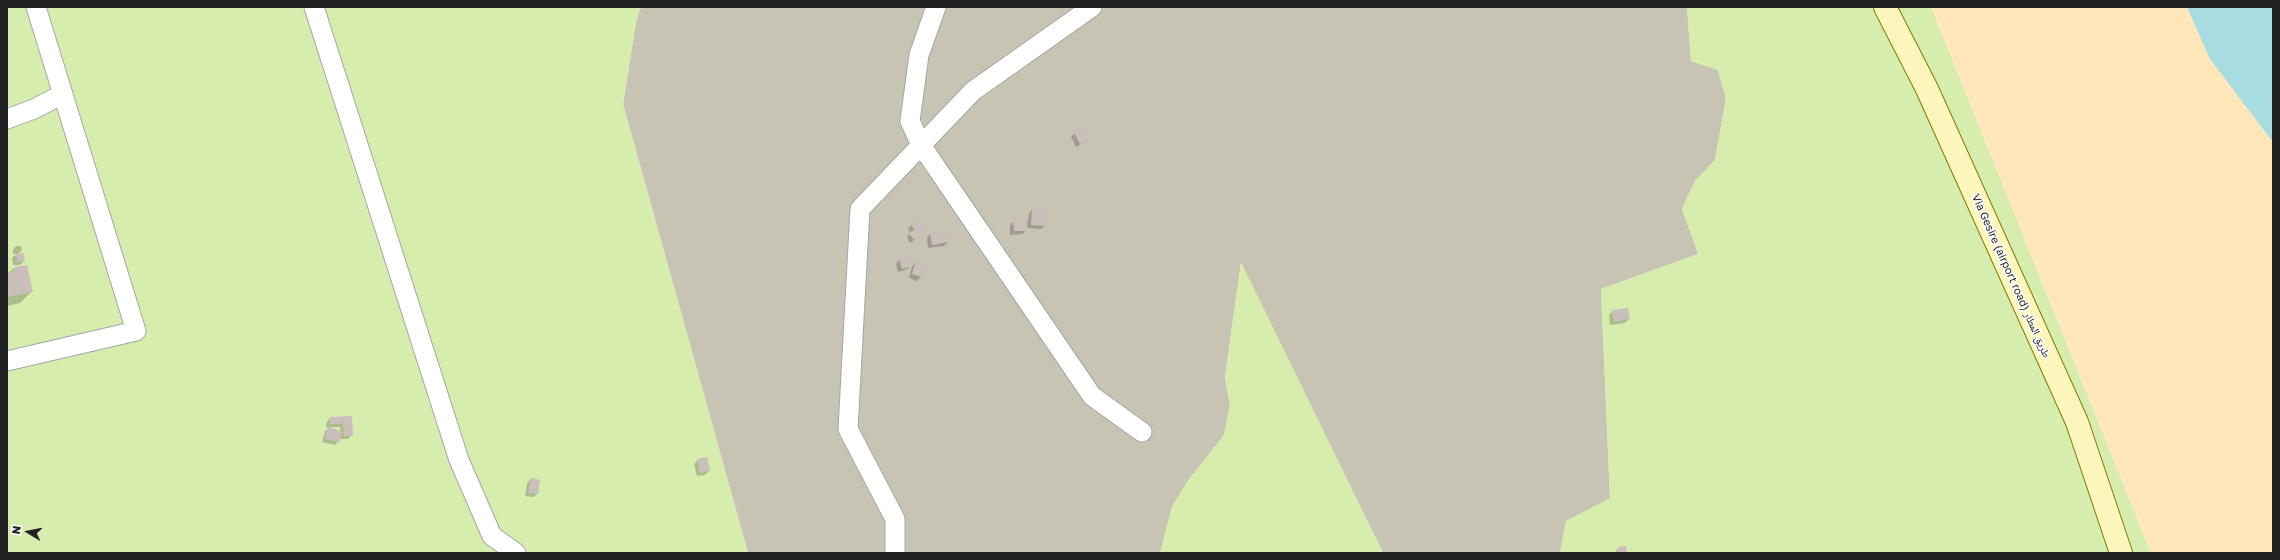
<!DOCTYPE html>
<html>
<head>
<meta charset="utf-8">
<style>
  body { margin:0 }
  #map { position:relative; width:2280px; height:560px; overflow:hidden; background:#f2ede8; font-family:"Golos Text",sans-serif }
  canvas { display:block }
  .frame { position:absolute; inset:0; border:8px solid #222; pointer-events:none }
  .north { position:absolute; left:8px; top:512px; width:40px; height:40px; -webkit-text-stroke:3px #fff; paint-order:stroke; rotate:280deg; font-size:11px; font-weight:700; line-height:16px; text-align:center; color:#222 }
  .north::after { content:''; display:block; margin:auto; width:14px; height:18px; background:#222; clip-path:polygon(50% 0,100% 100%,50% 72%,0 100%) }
</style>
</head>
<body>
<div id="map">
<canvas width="2280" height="560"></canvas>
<div class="frame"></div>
<div class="north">N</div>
</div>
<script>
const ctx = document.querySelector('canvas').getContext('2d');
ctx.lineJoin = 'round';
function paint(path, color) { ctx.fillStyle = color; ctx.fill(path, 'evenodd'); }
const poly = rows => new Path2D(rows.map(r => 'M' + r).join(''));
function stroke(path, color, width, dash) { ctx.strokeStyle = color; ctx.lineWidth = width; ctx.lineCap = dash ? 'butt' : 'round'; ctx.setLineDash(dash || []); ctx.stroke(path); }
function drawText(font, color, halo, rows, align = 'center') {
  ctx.font = font + ' "Golos Text","Noto Naskh Arabic",sans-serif'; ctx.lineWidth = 3; ctx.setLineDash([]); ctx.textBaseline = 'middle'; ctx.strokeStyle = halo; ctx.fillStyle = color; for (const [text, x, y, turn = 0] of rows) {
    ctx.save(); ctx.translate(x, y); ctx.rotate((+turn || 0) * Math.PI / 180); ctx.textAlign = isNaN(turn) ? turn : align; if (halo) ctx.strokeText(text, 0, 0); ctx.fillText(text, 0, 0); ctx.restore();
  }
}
const construction = poly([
  [641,7,1687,7,1691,61,1718,70,1726,98,1715,160,1695,181,1682,209,1698,254,1601,289,1610,499,1566,521,1560,553,1383,553,1241,263,1225,377,1230,405,1224,435,1187,482,1172,507,1160,553,748,553,623,104,636,22]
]);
const grass = poly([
  [7,7,641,7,636,22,623,104,748,553,7,553],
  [1687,7,1931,7,2151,553,1560,553,1566,521,1610,498,1601,289,1698,254,1682,209,1695,181,1715,160,1726,98,1718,70,1691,61],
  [1241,262,1383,553,1160,553,1172,507,1187,482,1224,435,1230,405,1225,377]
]);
const sand = poly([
  [1931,7,2187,7,2210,59,2273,142,2273,553,2151,553]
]);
const water = poly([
  [2187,7,2273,7,2273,142,2210,59]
]);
const shadow = poly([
  [1075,133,1091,138,1076,147,1071,137],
  [1032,210,1045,226,1041,229,1027,228,1023,234,1010,235,1010,225,1014,221,1028,221,1029,213],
  [918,221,925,232,910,243,907,237,910,233,908,228],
  [930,234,948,242,944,246,928,248,927,238],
  [16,246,21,246,22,250,17,255,24,261,20,265,13,265,12,258,17,254,13,254,13,250],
  [899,260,911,265,908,269,898,272,896,264],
  [916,262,925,265,921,277,917,281,909,278,912,266],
  [14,268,32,291,20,303,7,306,7,274],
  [1613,311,1629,319,1625,323,1610,325,1609,315],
  [351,417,352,435,348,439,340,439,335,445,322,442,325,431,329,428,340,432,340,427,326,427,327,422,330,418],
  [698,460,709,471,705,475,697,476,694,464],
  [531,479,537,494,533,497,525,496,527,483],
  [1618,548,1626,553,1615,553]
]);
const building = poly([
  [1087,126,1092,138,1080,144,1074,132],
  [1032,209,1047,210,1046,226,1031,225],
  [918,219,926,232,914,240,909,233,914,230,911,224],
  [1013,220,1027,220,1028,231,1014,231],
  [947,230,949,242,932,245,930,233],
  [24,253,25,261,17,262,16,254],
  [910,256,913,266,902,269,899,259],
  [916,261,926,264,922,277,912,274],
  [27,265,33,292,7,297,7,273,15,271,14,267],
  [1628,308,1630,319,1614,322,1612,310],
  [352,416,353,436,344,436,343,424,330,424,330,417],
  [328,426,342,432,340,442,325,439],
  [707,457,710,471,700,473,697,459],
  [531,478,540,480,538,494,528,493],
  [1626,546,1627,553,1618,553,1618,547]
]);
const minor = poly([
  [314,7,459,460,492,536,516,553],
  [936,7,919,55,910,121,921,145,1092,396,1142,432],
  [7,119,34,109,63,94],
  [7,361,136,331,36,7],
  [895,553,895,519,848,429,860,209,973,91,1092,7]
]);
const secondary = poly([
  [1885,7,1927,89,2077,422,2121,553]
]);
const streetNames = [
  ["Via Gesire (airport road) طريق المطار",2011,276,66]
];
paint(construction, '#c7c4b3');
paint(grass, '#d6edad');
paint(sand, '#ffe7b9');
paint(water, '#a7dce1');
paint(shadow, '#0003');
paint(building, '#cabfbb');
stroke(minor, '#a6a6a6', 21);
stroke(secondary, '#817c00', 24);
stroke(minor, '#fff', 19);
stroke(secondary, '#fcf6bc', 22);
drawText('11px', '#222', '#fff', streetNames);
</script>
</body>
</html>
